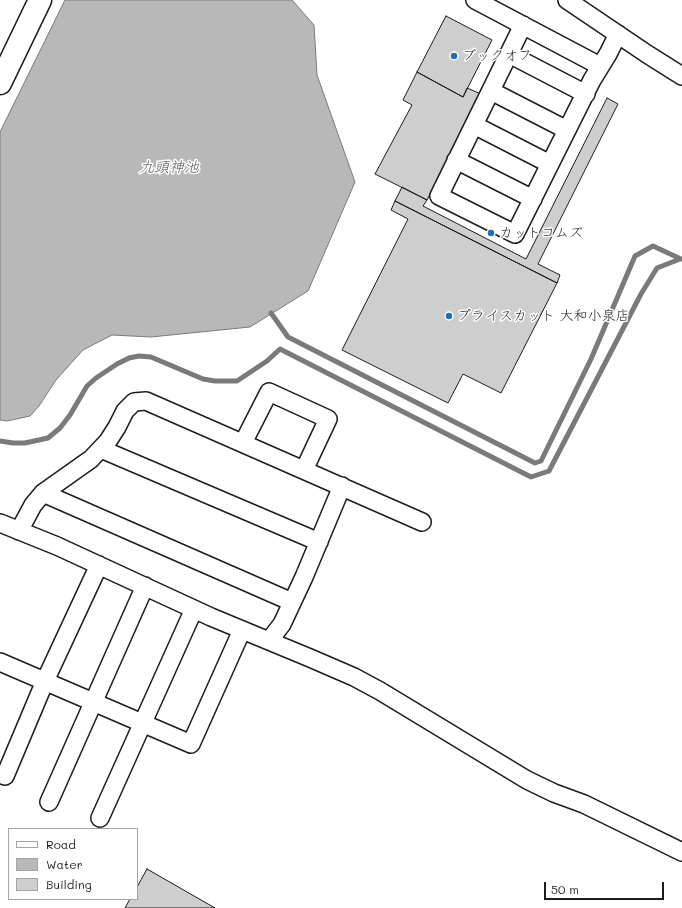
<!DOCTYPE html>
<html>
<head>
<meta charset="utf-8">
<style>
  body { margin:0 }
  #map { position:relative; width:682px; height:908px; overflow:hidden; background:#fff; font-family:Mali,sans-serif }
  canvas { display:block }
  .legend { position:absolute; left:8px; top:828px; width:130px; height:72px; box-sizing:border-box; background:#fff; border:1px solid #a4a4a4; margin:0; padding:5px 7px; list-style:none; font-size:12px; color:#1c1c1c }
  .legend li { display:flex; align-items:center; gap:8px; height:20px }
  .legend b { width:20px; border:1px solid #a4a4a4 }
  .scale { position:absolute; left:544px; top:882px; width:120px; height:18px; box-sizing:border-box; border:2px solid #1c1c1c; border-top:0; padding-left:5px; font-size:12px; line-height:14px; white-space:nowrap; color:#1c1c1c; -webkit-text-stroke:3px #fff; paint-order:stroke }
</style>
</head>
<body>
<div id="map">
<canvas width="682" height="908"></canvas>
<ul class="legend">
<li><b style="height:5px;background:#fff"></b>Road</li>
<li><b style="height:11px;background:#b8b8b8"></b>Water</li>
<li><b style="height:11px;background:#cecece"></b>Building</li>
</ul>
<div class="scale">50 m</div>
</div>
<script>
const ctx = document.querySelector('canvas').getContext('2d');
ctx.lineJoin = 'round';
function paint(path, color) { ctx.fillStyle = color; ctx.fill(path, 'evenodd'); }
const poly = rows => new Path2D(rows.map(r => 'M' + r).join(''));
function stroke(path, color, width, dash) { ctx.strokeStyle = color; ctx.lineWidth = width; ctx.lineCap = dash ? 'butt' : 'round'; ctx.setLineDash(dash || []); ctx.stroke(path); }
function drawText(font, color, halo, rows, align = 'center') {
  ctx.font = font + ' Mali,"Klee One",sans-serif'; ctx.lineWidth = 3; ctx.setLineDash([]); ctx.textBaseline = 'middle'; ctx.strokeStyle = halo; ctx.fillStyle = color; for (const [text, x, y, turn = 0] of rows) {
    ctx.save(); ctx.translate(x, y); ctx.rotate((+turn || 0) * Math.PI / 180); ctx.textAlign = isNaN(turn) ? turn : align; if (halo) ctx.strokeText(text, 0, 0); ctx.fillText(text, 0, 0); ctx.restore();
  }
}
const water = poly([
  [65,0,292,0,314,25,317,75,355,182,308,291,250,327,151,337,112,335,83,350,56,380,39,406,30,416,7,421,0,420,0,132,65,0]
]);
const stream = poly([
  [271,313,288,337,535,463,541,461,591,359,635,256,653,246,681,259],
  [0,441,13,443,25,443,48,438,60,428,70,415,87,386,96,378,117,364,129,358,139,356,151,357,203,379,215,381,237,381,267,361,280,349,531,477,549,471,641,294,657,268,680,259]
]);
const building = poly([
  [446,16,492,40,463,97,417,72,446,16],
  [417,72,463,97,467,88,481,94,427,200,375,174,412,105,403,100,417,72],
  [607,98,618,104,538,264,560,275,557,283,395,201,402,187,427,200,423,206,526,259,607,98],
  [395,201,557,283,501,393,463,374,448,403,342,350,408,219,391,210,395,201],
  [147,869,215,908,125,908,130,899,137,899,137,887,147,869]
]);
const minor = poly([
  [475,0,600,66],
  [567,0,647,54,682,76],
  [523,25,439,196,515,234,592,80,608,54,618,34],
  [509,54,586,94],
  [491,91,567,130],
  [474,125,550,164],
  [456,160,533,199],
  [243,443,269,392,328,419,304,470],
  [101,449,319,542],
  [43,493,292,602],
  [0,523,57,546,211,617,310,658,354,677,380,691,527,780,554,793,584,804,682,852],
  [19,531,33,505,43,493,91,459,108,441,117,427,125,411,134,402,146,401,422,522],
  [269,641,282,624,304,577,342,486],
  [0,662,191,744,242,630],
  [5,776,45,681,99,565],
  [49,802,145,586],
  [100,818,194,609]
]);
const major = poly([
  [0,83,40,0]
]);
const markers = [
  [454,56,4,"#1f6fb2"],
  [491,233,4,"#1f6fb2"],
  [449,316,4,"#1f6fb2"]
];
const poiNames = [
  ["ブックオフ",462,56],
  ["カットコムズ",499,233],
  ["プライスカット 大和小泉店",457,316]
];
const waterNames = [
  ["九頭神池",169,167]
];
paint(water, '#b8b8b8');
stroke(water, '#7a7a7a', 1);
stroke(stream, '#7a7a7a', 5);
paint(building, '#cecece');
stroke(building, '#1c1c1c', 1);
stroke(minor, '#1c1c1c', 20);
stroke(major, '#1c1c1c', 25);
stroke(minor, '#fff', 17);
stroke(major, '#fff', 22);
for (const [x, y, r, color] of markers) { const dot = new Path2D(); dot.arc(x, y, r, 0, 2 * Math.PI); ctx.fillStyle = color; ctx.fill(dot); stroke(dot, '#fff', 1.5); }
drawText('14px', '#1c1c1c', '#fff', poiNames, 'left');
drawText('italic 15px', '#5a5a5a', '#fff', waterNames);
</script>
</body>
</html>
